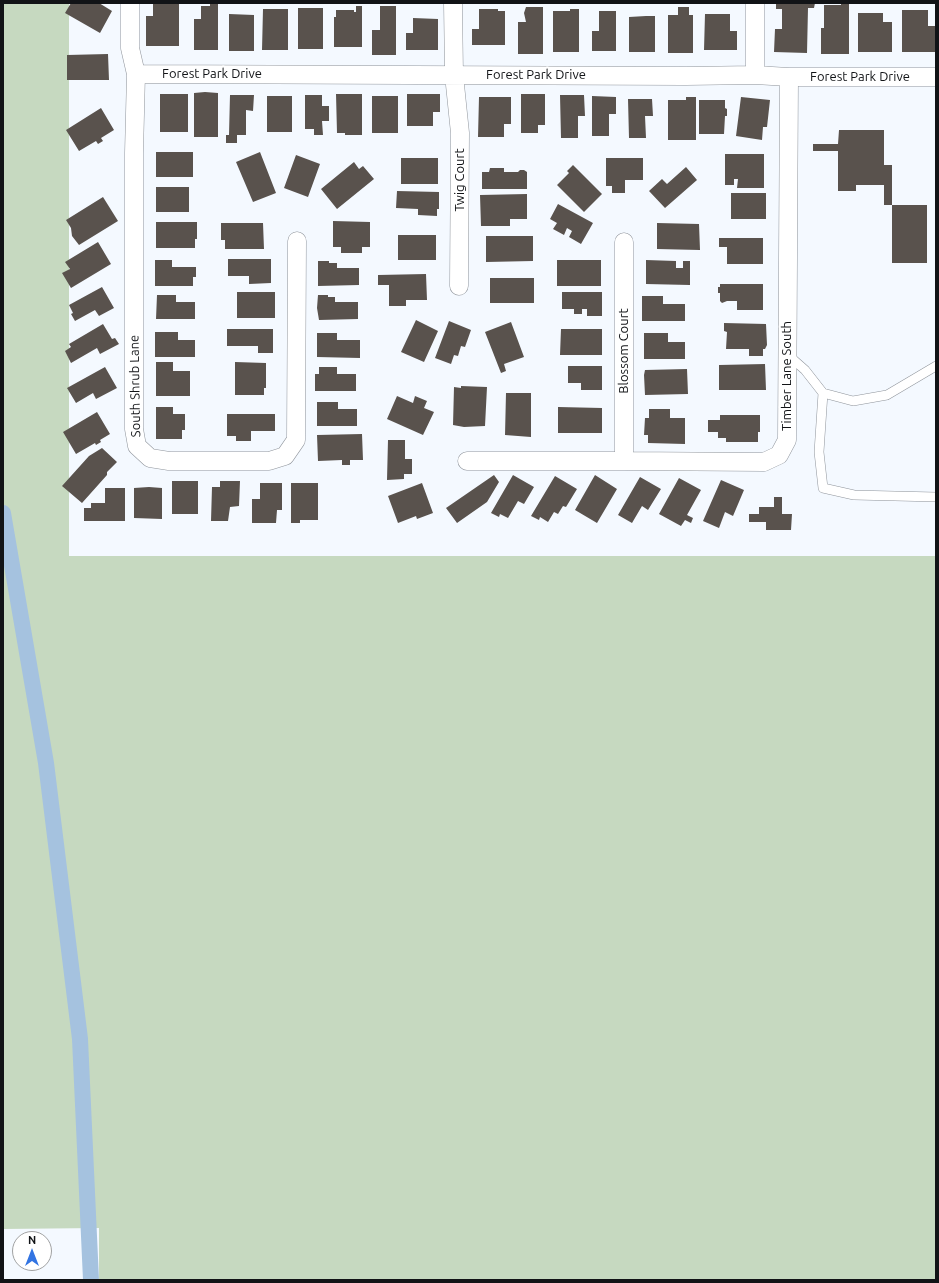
<!DOCTYPE html>
<html>
<head>
<meta charset="utf-8">
<style>
  body { margin:0 }
  #map { position:relative; width:939px; height:1283px; overflow:hidden; background:#f4f9ff; font-family:Ubuntu,sans-serif }
  canvas { display:block }
  .frame { position:absolute; inset:0; border:4px solid #111316; pointer-events:none }
  .north { position:absolute; left:12px; top:1231px; width:40px; height:40px; box-sizing:border-box; background:#fff; border:1px solid #a0a1a2; border-radius:50%; rotate:0deg; font-size:11px; font-weight:700; line-height:16px; text-align:center; color:#111316 }
  .north::after { content:''; display:block; margin:auto; width:14px; height:18px; background:#3274e2; clip-path:polygon(50% 0,100% 100%,50% 72%,0 100%) }
</style>
</head>
<body>
<div id="map">
<canvas width="939" height="1283"></canvas>
<div class="frame"></div>
<div class="north">N</div>
</div>
<script>
const ctx = document.querySelector('canvas').getContext('2d');
ctx.lineJoin = 'round';
function paint(path, color) { ctx.fillStyle = color; ctx.fill(path, 'evenodd'); }
const poly = rows => new Path2D(rows.map(r => 'M' + r).join(''));
function stroke(path, color, width, dash) { ctx.strokeStyle = color; ctx.lineWidth = width; ctx.lineCap = dash ? 'butt' : 'round'; ctx.setLineDash(dash || []); ctx.stroke(path); }
function drawText(font, color, halo, rows, align = 'center') {
  ctx.font = font + ' Ubuntu,sans-serif'; ctx.lineWidth = 4; ctx.setLineDash([]); ctx.textBaseline = 'middle'; ctx.strokeStyle = halo; ctx.fillStyle = color; for (const [text, x, y, turn = 0] of rows) {
    ctx.save(); ctx.translate(x, y); ctx.rotate((+turn || 0) * Math.PI / 180); ctx.textAlign = isNaN(turn) ? turn : align; if (halo) ctx.strokeText(text, 0, 0); ctx.fillText(text, 0, 0); ctx.restore();
  }
}
const green = poly([
  [3,3,69,3,69,556,936,556,936,1280,99,1280,99,1228,3,1229]
]);
const canal = poly([
  [3,513,46,763,80,1039,91,1280]
]);
const building = poly([
  [71,3,99,3,112,11,100,33,65,13],
  [776,3,815,3,814,8,808,8,807,53,774,52,775,29,782,29,782,9,776,9],
  [841,3,849,3,849,54,821,54,821,28,824,28,824,5,841,5],
  [153,4,179,4,179,46,146,46,146,16,153,16],
  [210,4,218,4,218,50,194,50,194,19,201,19,201,6,210,6],
  [356,6,362,6,362,47,334,47,334,17,336,17,336,10,354,10,354,12,356,12],
  [380,6,396,6,396,55,372,55,372,30,380,30],
  [526,7,543,7,543,54,518,54,518,22,526,22,524,13],
  [678,7,689,7,689,15,693,15,693,53,668,53,668,15,678,15],
  [298,8,323,8,323,49,298,49],
  [263,9,288,9,288,50,262,50],
  [479,9,498,9,498,11,505,11,505,45,472,45,472,29,479,29],
  [570,9,579,9,579,52,553,52,553,11,570,11],
  [902,10,928,10,928,26,935,26,935,52,902,52],
  [599,11,616,11,616,51,592,51,592,31,599,31],
  [858,13,883,13,883,22,892,22,892,52,858,52],
  [229,14,254,15,254,51,229,51],
  [705,14,730,14,730,31,737,31,737,50,704,50],
  [646,16,655,16,655,52,629,52,629,17],
  [413,18,438,19,438,50,406,50,406,33,413,33],
  [108,54,109,80,67,80,67,55],
  [205,92,218,93,218,137,194,137,194,93],
  [160,94,188,94,188,132,160,132],
  [336,94,362,94,362,135,345,135,345,133,337,133],
  [407,94,440,94,440,112,433,112,433,126,407,126],
  [521,94,545,94,545,125,538,125,538,133,521,133],
  [230,95,254,95,253,111,246,110,246,135,237,135,237,143,226,143,226,135,229,135],
  [305,95,322,95,322,106,329,106,329,121,322,121,323,135,314,135,314,129,305,129],
  [560,95,584,95,585,116,578,116,578,138,561,138],
  [267,96,292,96,292,132,267,132],
  [372,96,398,96,398,133,372,133],
  [592,96,616,97,616,114,609,114,609,136,592,136],
  [479,97,511,97,511,124,504,124,504,137,478,137],
  [686,97,696,97,696,140,668,140,668,100,686,100],
  [741,97,770,100,767,127,763,127,762,140,736,136],
  [628,99,652,99,653,116,645,116,646,138,629,138],
  [699,100,725,100,725,108,727,109,727,116,725,116,724,134,699,134],
  [101,108,114,130,101,138,103,141,98,144,96,141,79,151,66,130],
  [839,130,884,130,884,165,892,165,892,205,884,205,884,185,856,185,856,191,838,191,838,151,813,151,813,144,838,144],
  [156,152,193,152,193,177,156,177],
  [260,152,276,193,253,202,236,162],
  [725,154,764,154,764,188,737,188,738,179,734,179,734,185,725,185],
  [296,155,320,164,308,197,284,188],
  [401,158,438,158,438,184,401,184],
  [606,158,643,158,643,180,625,180,625,193,612,193,612,186,606,186],
  [354,162,359,169,363,166,374,179,337,209,321,189],
  [573,165,602,194,584,212,557,185,569,173,567,171],
  [686,167,697,180,665,208,649,191,662,179,667,184],
  [490,168,504,168,504,172,518,172,520,170,524,170,527,172,527,189,482,189,482,172,489,172],
  [156,187,189,187,189,212,156,212],
  [397,191,439,192,439,209,437,209,437,216,418,215,418,209,396,208],
  [731,193,766,193,766,219,731,219],
  [527,194,527,219,510,219,510,226,481,226,480,195],
  [103,197,118,221,79,245,72,236,71,228,66,220],
  [558,204,593,223,581,244,569,237,572,231,567,228,564,235,553,229,557,223,550,219],
  [892,205,927,205,927,263,892,263],
  [333,221,370,222,370,247,362,247,362,253,341,253,341,247,333,247],
  [156,222,197,222,197,239,195,239,195,248,156,248],
  [221,223,263,223,264,249,225,249,225,240,221,240],
  [657,223,699,224,700,250,657,249],
  [398,235,436,235,436,260,398,260],
  [486,236,533,236,533,261,486,262],
  [719,238,763,238,763,264,727,264,727,247,719,247],
  [98,242,111,264,71,288,62,273,70,269,65,262],
  [228,259,271,259,271,283,249,284,249,276,228,276],
  [155,260,172,260,172,267,196,267,196,277,193,277,193,286,155,286],
  [557,260,601,260,601,286,557,286],
  [646,260,676,261,676,268,683,268,683,261,690,261,690,285,646,284],
  [318,261,329,261,329,263,337,263,337,268,359,268,359,285,318,286],
  [426,274,427,300,406,300,406,306,389,306,389,285,378,285,378,275],
  [490,278,534,278,534,303,490,303],
  [720,284,763,284,763,310,737,310,737,301,727,301,722,303,720,301,720,293,718,293,718,287,720,287],
  [102,287,114,308,99,316,95,310,75,321,71,314,73,313,69,305],
  [237,292,275,292,275,318,237,318],
  [562,292,602,292,602,316,587,316,587,309,582,309,582,314,574,314,574,309,562,309],
  [157,295,176,295,176,302,195,302,195,319,156,319],
  [318,295,328,295,328,297,335,297,335,302,358,302,358,319,319,320,317,308],
  [642,296,663,296,663,304,685,304,685,321,642,321],
  [416,320,438,331,424,362,401,352],
  [449,321,471,330,465,347,461,346,458,356,454,355,451,364,435,358],
  [511,322,524,357,504,364,506,371,501,373,485,332],
  [724,323,766,324,767,345,765,349,763,349,763,356,749,356,749,349,726,349,727,332,724,331],
  [103,324,112,339,115,338,119,344,100,354,97,348,71,363,65,351,71,347,69,344],
  [227,329,273,329,273,353,258,353,258,346,227,346],
  [561,329,602,329,602,355,560,355],
  [155,332,178,332,178,340,195,340,195,357,155,357],
  [317,333,337,333,337,340,360,340,360,358,317,357],
  [644,333,668,333,668,342,685,342,685,359,644,359],
  [156,362,173,362,173,371,190,371,190,396,156,396],
  [235,362,266,363,266,388,264,388,264,395,235,395],
  [765,364,766,390,719,390,719,365],
  [568,366,602,366,602,390,581,390,581,383,568,383],
  [105,367,117,388,96,399,93,393,76,403,67,388],
  [319,367,337,367,337,374,356,374,356,391,315,391,315,374,319,374],
  [687,369,688,394,645,395,644,375,645,370],
  [461,386,487,387,485,426,464,427,453,425,454,387,461,388],
  [506,393,531,393,531,437,505,435],
  [397,396,413,403,415,396,427,401,424,408,434,412,423,435,387,419],
  [317,402,338,402,338,409,357,409,357,426,317,426],
  [156,407,173,407,173,414,185,414,185,430,182,430,182,439,156,439],
  [558,407,602,408,602,433,558,433],
  [649,409,670,409,670,418,685,418,685,444,648,443,648,435,644,435,645,418,649,418],
  [97,412,110,434,100,440,101,442,96,445,95,443,76,454,63,432],
  [227,414,275,414,275,431,251,431,251,441,236,441,236,436,227,436],
  [720,415,760,415,760,432,758,432,758,442,726,442,726,438,718,438,718,432,708,432,708,420,720,420],
  [362,434,363,460,350,460,350,465,342,465,342,460,318,461,317,435],
  [388,440,405,440,405,459,412,459,412,474,404,474,404,479,387,480],
  [102,448,117,462,107,472,107,475,82,503,62,486,89,456],
  [494,475,499,482,487,502,457,523,446,508],
  [513,475,534,487,524,504,518,501,508,518,500,514,499,517,491,513],
  [595,475,617,489,597,523,575,510],
  [555,476,577,489,566,507,563,506,558,514,554,512,548,522,540,517,539,520,531,516],
  [640,477,661,489,648,510,642,506,632,523,618,515],
  [679,478,701,490,687,515,693,518,691,523,685,520,681,526,659,514],
  [721,480,744,490,733,516,725,512,719,528,703,521],
  [172,481,198,481,198,514,172,514],
  [220,481,240,481,239,506,230,507,228,521,211,521,212,487,220,487],
  [260,483,282,483,282,510,277,510,276,523,252,523,252,499,260,499],
  [291,483,318,483,318,520,300,520,300,523,291,523],
  [422,483,433,513,417,519,416,516,398,523,388,496],
  [149,487,162,488,162,519,134,518,134,488],
  [105,488,125,488,125,521,84,521,84,508,91,508,91,503,105,503],
  [774,497,782,497,782,514,792,514,791,530,766,530,766,522,749,522,749,514,759,514,759,507,774,507]
]);
const service = poly([
  [788,355,805,370,823,393,853,401,887,395,936,366],
  [823,393,819,452,823,488,854,495,936,497]
]);
const minor = poly([
  [130,3,130,48,136,74,134,153,134,429,137,446,150,458,169,461,269,461,285,456,296,440,297,241],
  [453,3,454,75,460,133,459,286],
  [136,74,686,76,755,75,789,77,936,77],
  [755,75,755,3],
  [624,242,624,461],
  [467,461,624,461,764,462,779,455,787,440,789,77]
]);
const streetNames = [
  ["Forest Park Drive",212,74],
  ["Forest Park Drive",536,75],
  ["Forest Park Drive",860,77],
  ["Twig Court",460,180,-90],
  ["Blossom Court",624,351,-90],
  ["Timber Lane South",787,376,-90],
  ["South Shrub Lane",135,386,-91]
];
paint(green, '#c6d9c0');
stroke(canal, '#a5c2df', 16);
paint(building, '#59524d');
stroke(service, '#8f949b', 10);
stroke(minor, '#8f949b', 19);
stroke(service, '#fff', 9);
stroke(minor, '#fff', 18);
drawText('13px', '#111316', '#fff', streetNames);
</script>
</body>
</html>
